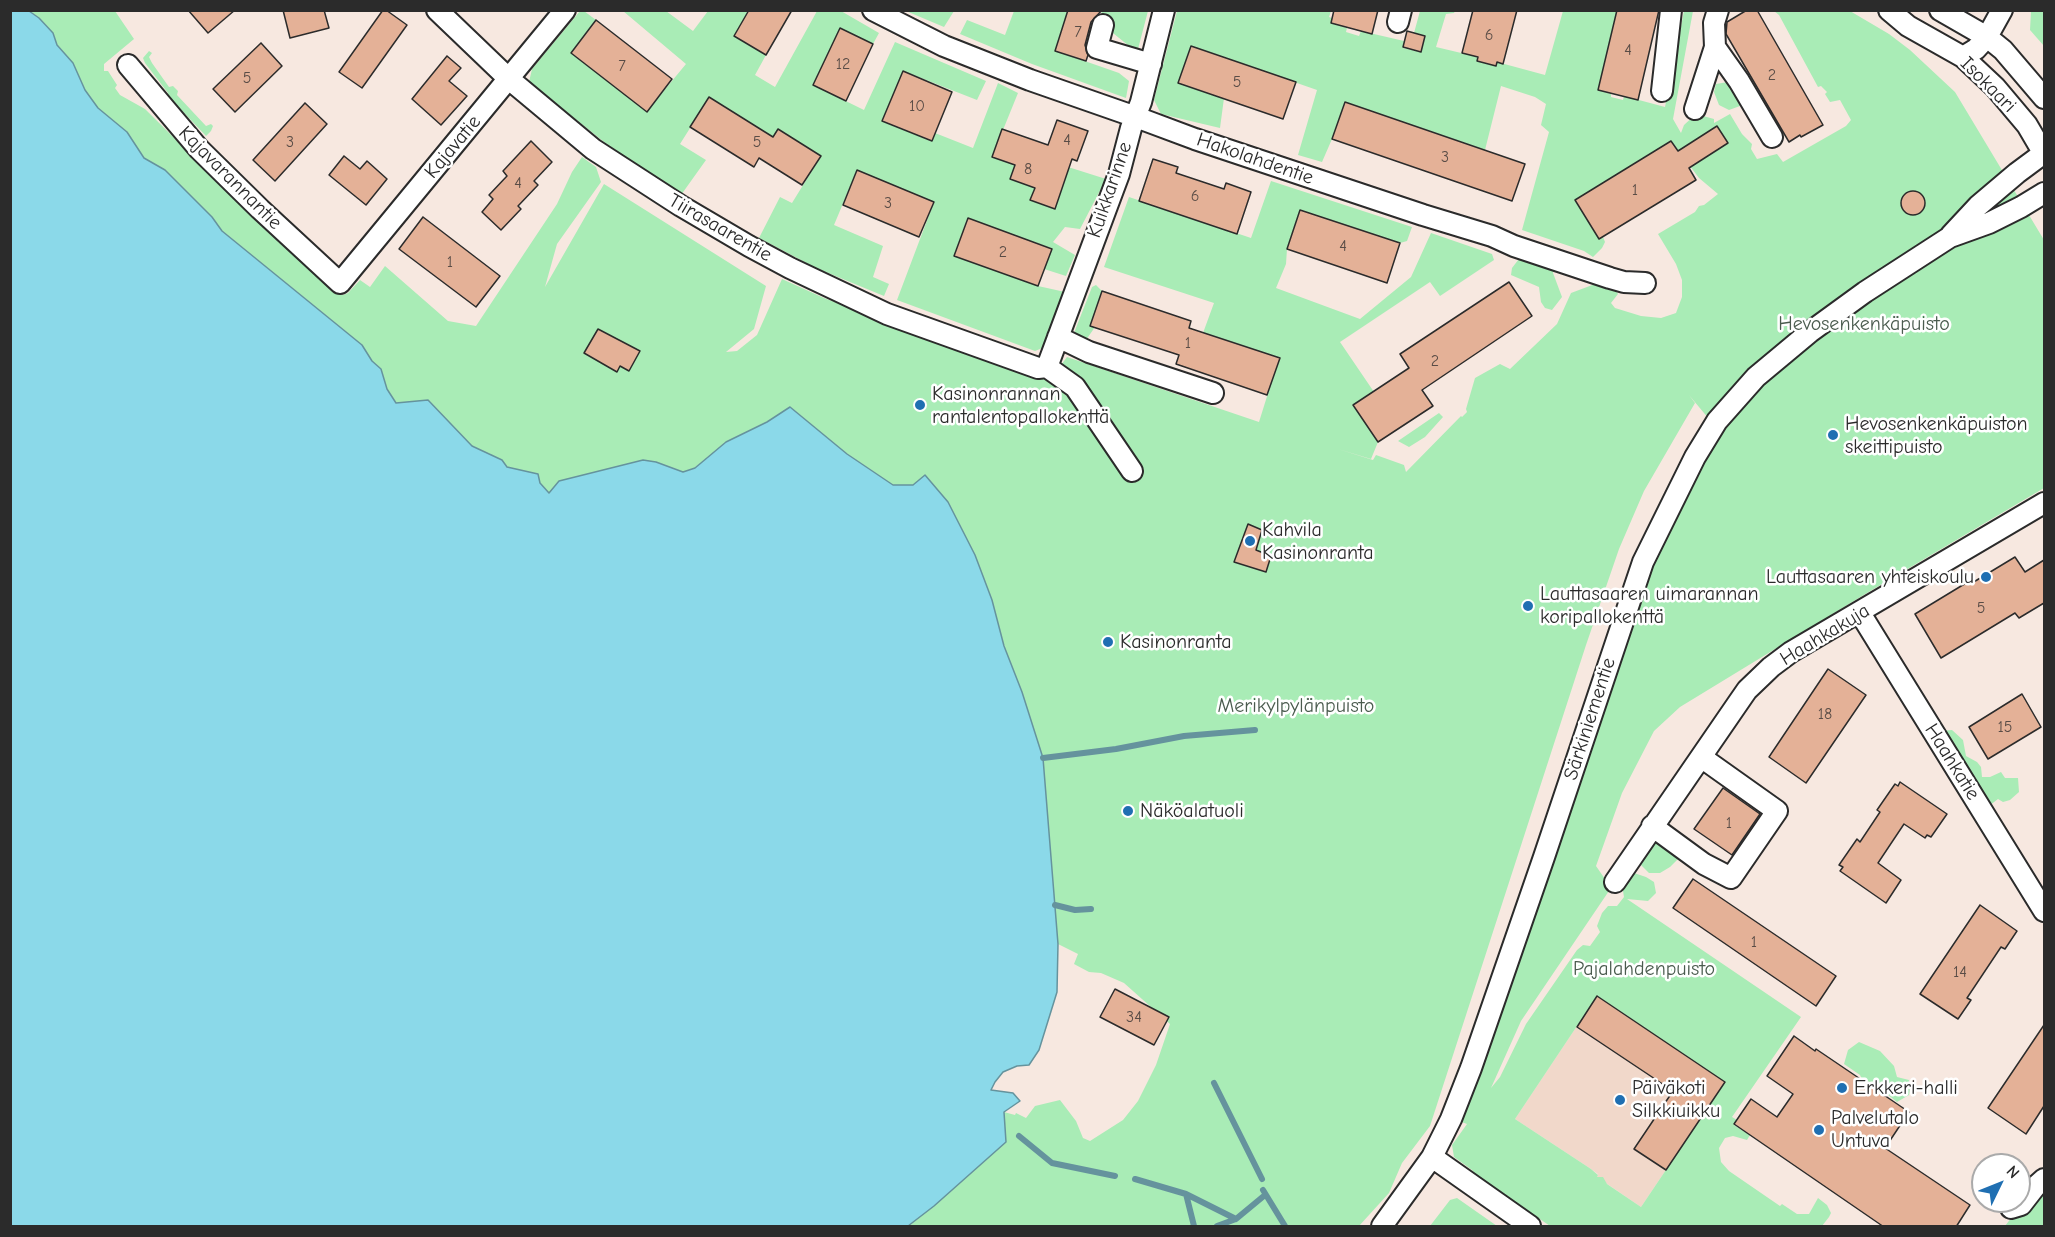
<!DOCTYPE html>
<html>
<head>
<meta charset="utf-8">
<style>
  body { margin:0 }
  #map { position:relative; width:2055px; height:1237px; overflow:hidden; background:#f7e8e0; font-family:"Comic Neue",sans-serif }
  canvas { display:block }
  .frame { position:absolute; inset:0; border:12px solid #2b2b2b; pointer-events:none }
  .north { position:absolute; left:1971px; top:1153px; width:60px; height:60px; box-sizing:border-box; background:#fff; border:2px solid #aaa; border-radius:50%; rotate:47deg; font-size:16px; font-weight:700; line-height:24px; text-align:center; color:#2b2b2b }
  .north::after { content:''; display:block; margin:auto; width:21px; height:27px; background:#1f6fb2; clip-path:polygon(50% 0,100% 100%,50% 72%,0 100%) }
</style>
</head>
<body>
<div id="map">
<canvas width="2055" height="1237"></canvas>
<div class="frame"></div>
<div class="north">N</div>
</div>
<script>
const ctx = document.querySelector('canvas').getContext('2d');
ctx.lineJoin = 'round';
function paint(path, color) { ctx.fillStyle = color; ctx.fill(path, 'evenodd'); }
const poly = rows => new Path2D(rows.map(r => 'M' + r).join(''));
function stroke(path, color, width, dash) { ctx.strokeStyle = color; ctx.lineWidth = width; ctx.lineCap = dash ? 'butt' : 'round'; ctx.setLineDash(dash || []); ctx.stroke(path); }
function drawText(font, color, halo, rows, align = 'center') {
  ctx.font = font + ' "Comic Neue",sans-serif'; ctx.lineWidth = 5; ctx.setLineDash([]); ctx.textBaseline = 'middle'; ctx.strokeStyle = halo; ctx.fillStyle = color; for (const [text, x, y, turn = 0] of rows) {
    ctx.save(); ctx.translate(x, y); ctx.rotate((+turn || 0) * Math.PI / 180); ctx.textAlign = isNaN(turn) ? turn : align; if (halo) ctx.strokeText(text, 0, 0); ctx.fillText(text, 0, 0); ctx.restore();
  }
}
const built = poly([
  [1597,996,1725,1082,1641,1207,1597,1177,1598,1174,1591,1169,1515,1119]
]);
const green = poly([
  [749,10,734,36,766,55,755,75,775,87,817,11,841,11,879,33,873,44,840,28,813,85,864,110,895,42,986,81,977,100,903,71,882,121,931,141,935,133,973,148,998,83,1018,93,992,157,1015,165,1010,179,1035,188,1030,200,1054,209,1046,160,1106,179,1080,229,1065,227,1053,242,1075,255,1066,276,1044,269,1051,248,967,219,954,256,1038,286,1065,292,1045,347,1035,351,897,300,934,202,857,170,834,225,883,246,873,277,889,284,884,296,816,268,759,238,780,197,792,203,821,156,778,129,773,137,709,98,680,144,706,160,681,195,604,142,529,82,532,69,580,11,584,11,596,20,571,53,647,111,686,64,623,11,666,11,693,31,708,11],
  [29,11,115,11,134,39,104,64,104,71,108,71,117,85,115,88,120,95,145,109,252,215,322,279,343,295,348,293,360,280,370,287,385,266,448,321,476,326,557,204,572,172,582,157,596,167,601,182,557,244,545,287,604,184,766,286,754,329,726,352,737,351,757,335,782,279,824,298,934,339,1058,369,1067,357,1259,422,1279,358,1203,333,1214,303,1104,267,1129,197,1251,238,1271,181,1412,227,1407,241,1400,243,1300,210,1287,249,1286,264,1276,288,1360,319,1411,277,1431,233,1492,254,1494,260,1440,296,1430,282,1340,342,1374,392,1360,415,1378,442,1371,459,1338,449,1373,460,1376,455,1404,465,1406,472,1461,416,1462,417,1467,412,1466,409,1475,378,1500,364,1510,369,1557,324,1571,293,1603,281,1613,285,1618,294,1611,303,1615,308,1641,316,1661,318,1676,313,1682,297,1682,280,1676,264,1658,234,1695,212,1699,206,1704,205,1718,194,1699,178,1671,141,1575,200,1595,232,1601,232,1605,242,1602,248,1593,257,1584,251,1522,230,1549,132,1541,125,1546,104,1535,97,1501,86,1485,150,1345,102,1332,139,1322,162,1298,155,1317,90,1191,46,1178,83,1224,98,1220,128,1161,114,1154,100,1177,11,1331,11,1329,17,1332,18,1331,23,1347,28,1346,32,1359,36,1361,31,1404,41,1403,48,1421,52,1425,36,1414,33,1420,11,1455,11,1454,13,1446,14,1436,47,1478,57,1477,61,1495,66,1497,62,1545,75,1563,11,1617,11,1598,90,1611,94,1611,97,1623,100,1624,96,1665,107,1684,11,1693,11,1673,119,1681,133,1684,125,1696,114,1714,119,1714,123,1730,114,1742,134,1752,144,1751,149,1757,159,1777,154,1783,162,1846,126,1851,120,1840,100,1830,102,1825,94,1827,92,1821,86,1818,87,1779,15,1774,11,1850,11,1889,34,1910,50,1955,92,2044,240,2044,488,1867,593,1680,707,1654,731,1622,793,1596,866,1605,879,1615,882,1521,1021,1491,1088,1500,1077,1526,1024,1577,950,1583,945,1590,946,1600,932,1597,926,1602,913,1608,906,1617,906,1624,897,1622,885,1631,872,1646,877,1654,882,1656,893,1648,901,1627,899,1801,1017,1732,1117,1737,1120,1734,1125,1750,1135,1747,1140,1733,1136,1725,1138,1719,1148,1721,1162,1729,1171,1780,1206,1782,1204,1797,1214,1809,1214,1818,1198,1827,1205,1831,1213,1829,1217,1822,1226,1550,1226,1475,1174,1472,1170,1454,1157,1452,1145,1467,1124,1454,1119,1644,562,1714,425,1689,395,1695,403,1644,491,1619,549,1586,645,1430,1126,1402,1163,1389,1193,1359,1226,907,1226,1004,1112,1015,1115,1016,1113,1026,1118,1035,1106,1060,1100,1076,1121,1083,1138,1090,1141,1123,1120,1138,1101,1156,1065,1170,1024,1124,983,1101,973,1089,972,1074,964,1078,954,1058,944,1043,758,1022,692,1004,646,992,600,975,555,948,502,913,485,893,485,847,454,790,407,767,422,727,442,695,468,683,472,656,462,643,460,616,467,550,494,540,483,507,467,501,460,472,446,428,400,397,404,387,389,381,369,372,361,362,345,222,231,212,217,165,170,144,158,127,132,98,108,85,90,73,63,57,45,53,33,39,18],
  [1597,996,1725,1082,1641,1207,1607,1184,1603,1177,1597,1177,1598,1175,1591,1169,1515,1119],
  [906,11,954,11,944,27],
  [1014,11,1068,11,1056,51,1119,73,1129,81,1126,98,1032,64,960,34,967,20,1005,35],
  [1102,11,1148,11,1138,49,1129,46,1103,25,1098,24],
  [2031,11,2044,11,2044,46,2030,30],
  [149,51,152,53,149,57,152,63,169,87,173,86,178,91,177,95,206,126,211,124,213,126,211,131,206,136,168,96,168,93,145,63,143,58],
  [1728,82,1746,100,1740,106,1729,110,1719,105,1714,92,1716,84],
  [1522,255,1555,265,1553,273,1562,297,1552,310,1545,308,1541,302,1539,287,1511,275,1512,268],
  [1096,285,1102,291,1091,325,1095,327,1086,340,1072,338,1092,287],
  [1439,413,1443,417,1425,437,1409,447,1398,441],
  [1952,730,1963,740,1966,756,1977,762,1981,767,1982,777,1990,777,2001,772,2005,778,2018,778,2019,792,2010,800,2003,802,1998,799,1985,809,1960,783,1950,778,1941,731],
  [1653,842,1668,848,1679,858,1670,867,1660,873,1649,873,1640,864,1638,854],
  [1859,1042,1880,1051,1894,1066,1897,1077,1909,1080,1910,1088,1909,1095,1897,1102,1882,1090,1866,1087,1860,1075,1844,1064,1848,1050],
  [2035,1187,2042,1190,2044,1193,2044,1226,2005,1226],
  [1457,1198,1497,1226,1430,1226,1450,1200]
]);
const water = poly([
  [10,11,29,11,39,18,53,33,57,45,73,63,85,90,98,108,127,132,144,158,165,170,212,217,222,231,362,345,372,361,381,369,387,389,396,403,428,400,472,446,502,460,507,467,538,474,540,483,549,493,559,481,643,460,656,462,683,472,695,468,726,442,767,422,790,407,847,454,893,485,913,485,925,475,948,502,975,555,992,600,1004,646,1022,692,1043,758,1058,944,1057,992,1039,1050,1029,1065,1017,1066,1003,1072,995,1082,991,1090,1013,1093,1020,1101,1004,1112,1006,1142,934,1206,908,1226,11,1226,10,11]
]);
const stream = poly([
  [1043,758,1116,749,1184,736,1255,730],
  [1055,905,1075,910,1091,909],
  [1214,1083,1262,1179],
  [1019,1136,1052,1163,1115,1176],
  [1135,1179,1186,1194,1236,1219],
  [1263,1190,1285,1226],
  [1186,1194,1194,1226],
  [1217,1226,1236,1219,1265,1195]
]);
const building = poly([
  [188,10,235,10,208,33,188,10],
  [283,10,324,10,329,28,290,38,283,10],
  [383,10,386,10,407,25,362,88,339,72,383,10],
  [749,10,792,10,766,55,734,36,749,10],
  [1068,10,1102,10,1091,22,1085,45,1088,55,1086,61,1055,51,1068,10],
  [1334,10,1378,10,1372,34,1331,23,1334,10],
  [1473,10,1517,10,1503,64,1497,62,1496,66,1477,61,1478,57,1462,53,1473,10],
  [1617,10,1659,10,1638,100,1598,90,1617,10],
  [1747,10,1757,10,1823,125,1801,137,1800,135,1789,142,1726,34,1727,22,1747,10],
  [596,20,672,79,647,112,571,53,596,20],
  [840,28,873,44,846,101,813,85,840,28],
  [1407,31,1425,36,1421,52,1403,47,1407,31],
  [261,43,282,66,235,112,213,89,261,43],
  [1191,46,1296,82,1283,119,1178,83,1191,46],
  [447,56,461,68,449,81,467,96,441,125,412,99,447,56],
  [903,71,952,92,932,141,882,121,903,71],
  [709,97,773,137,778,129,821,156,802,185,759,158,754,167,690,127,709,97],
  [1345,102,1525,164,1512,201,1332,139,1345,102],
  [305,103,327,124,275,181,253,160,305,103],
  [1057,120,1088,131,1077,161,1072,159,1055,209,1030,200,1035,188,1010,179,1015,165,992,157,1002,129,1048,145,1057,120],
  [1717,126,1728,143,1689,168,1696,180,1599,239,1575,200,1671,141,1678,151,1717,126],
  [531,141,552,162,534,181,538,185,518,206,521,209,501,230,482,212,493,199,489,195,507,176,503,171,531,141],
  [344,156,360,169,367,161,387,179,366,205,329,175,344,156],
  [1153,159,1178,167,1176,173,1224,189,1226,183,1251,192,1237,234,1139,201,1153,159],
  [857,170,934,202,919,237,843,205,857,170],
  '1901 203a12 12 0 1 1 24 0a12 12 0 1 1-24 0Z',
  [1300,210,1400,243,1387,283,1287,249,1300,210],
  [423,217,500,276,476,307,399,249,423,217],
  [968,218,1052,249,1038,286,954,256,968,218],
  [1509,282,1532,316,1422,390,1433,406,1378,442,1353,405,1409,368,1400,354,1509,282],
  [1102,291,1191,321,1189,328,1280,358,1267,395,1176,364,1179,355,1090,326,1102,291],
  [598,329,640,351,629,371,620,366,617,372,584,353,598,329],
  [1248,524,1262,530,1256,550,1271,556,1266,572,1234,562,1248,524],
  [2015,557,2025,572,2044,560,2044,603,2019,618,2015,613,1941,658,1915,614,1971,580,1972,583,2015,557],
  [1828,669,1866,695,1806,783,1769,757,1828,669],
  [2022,694,2041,727,1988,759,1969,727,2022,694],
  [1900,782,1947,814,1931,837,1927,835,1925,838,1904,824,1878,863,1901,880,1886,903,1840,871,1843,867,1839,865,1857,839,1860,842,1880,812,1877,810,1895,784,1898,786,1900,782],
  [1723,788,1760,814,1732,855,1694,829,1723,788],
  [1693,879,1836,976,1816,1006,1673,908,1693,879],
  [1980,905,2017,931,2005,949,2001,947,1967,998,1971,1000,1958,1019,1920,994,1980,905],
  [1115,989,1169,1017,1154,1045,1100,1017,1115,989],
  [1597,996,1725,1082,1666,1170,1634,1149,1673,1091,1577,1027,1597,996],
  [2044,1025,2044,1106,2026,1134,1988,1108,2044,1025],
  [1794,1036,1815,1051,1816,1049,1909,1112,1885,1148,1970,1205,1956,1227,1884,1227,1734,1124,1751,1099,1777,1117,1793,1094,1767,1076,1794,1036]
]);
const minor = poly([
  [437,10,509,79,593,149,681,206,749,246,790,268,887,314,1038,368,1047,367],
  [873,10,944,46,1030,80,1136,117,1195,139,1423,215,1492,236,1514,246,1610,278,1624,282,1645,283],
  [1718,10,1714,23,1715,47,1739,81,1772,137],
  [1889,10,1908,26,1963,57,1995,87,2027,125,2044,154],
  [1940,10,1987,37,2003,50,2044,98],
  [1398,22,1401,10],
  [1103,25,1097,48,1151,64],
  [1963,57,1976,49,1987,37,2002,10],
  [128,65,199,149,260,209,340,283,565,10],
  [1662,91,1671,10],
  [1695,109,1715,47],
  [1951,235,1978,206,2017,173,2044,153],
  [1058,337,1089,352,1213,393],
  [1047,367,1119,174,1131,128,1141,102,1164,10],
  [1047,367,1075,387,1132,471],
  [1860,613,2044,911],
  [1652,826,1704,864,1731,878,1777,811,1701,757],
  [1615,882,1738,703,1747,690,1771,667,1791,652,2044,503],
  [1432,1157,1530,1226],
  [2011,1208,2021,1205,2035,1187,2044,1179],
  [1382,1226,1432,1157,1451,1119,1471,1068,1544,857,1643,562,1695,457,1717,421,1756,377,1810,332,1865,292,1950,237,1989,223,2021,207,2044,193]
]);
const markers = [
  [920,405,6,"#1f6fb2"],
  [1833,435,6,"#1f6fb2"],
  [1250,541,6,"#1f6fb2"],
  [1986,577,6,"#1f6fb2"],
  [1528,606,6,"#1f6fb2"],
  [1108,642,6,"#1f6fb2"],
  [1128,811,6,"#1f6fb2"],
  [1842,1088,6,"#1f6fb2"],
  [1620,1100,6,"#1f6fb2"],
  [1819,1130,6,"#1f6fb2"]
];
const numberNames = [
  ["7",1078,32],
  ["6",1489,35],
  ["4",1628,50],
  ["12",843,64],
  ["7",622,66],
  ["2",1772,75],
  ["5",247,78],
  ["5",1237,82],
  ["10",917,106],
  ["4",1067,140],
  ["3",290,142],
  ["5",757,142],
  ["3",1445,157],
  ["8",1028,169],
  ["4",518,183],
  ["1",1635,190],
  ["6",1195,196],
  ["3",888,203],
  ["4",1343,246],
  ["2",1003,252],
  ["1",450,262],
  ["1",1188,343],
  ["2",1435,361],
  ["5",1981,608],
  ["18",1825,714],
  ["15",2005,727],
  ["1",1729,823],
  ["1",1754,942],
  ["14",1960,972],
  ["34",1134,1017]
];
const streetNames = [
  ["Isokaari",1988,85,45],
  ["Kajavatie",453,147,-50],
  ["Hakolahdentie",1255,159,19],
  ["Kajavarannantie",230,178,45],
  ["Kuikkarinne",1110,190,-71],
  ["Tiirasaarentie",720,228,30],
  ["Haahkakuja",1825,635,-31],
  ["Särkiniementie",1590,719,-72],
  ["Haahkatie",1952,762,58]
];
const parkNames = [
  ["Hevosenkenkäpuisto",1864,324],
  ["Merikylpylänpuisto",1296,706],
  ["Pajalahdenpuisto",1644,969]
];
const poiNames = [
  ["Kasinonrannan",932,394],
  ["rantalentopallokenttä",932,417],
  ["Hevosenkenkäpuiston",1845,424],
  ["skeittipuisto",1845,447],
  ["Kahvila",1262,530],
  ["Kasinonranta",1262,553],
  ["Lauttasaaren yhteiskoulu",1974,577,"right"],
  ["Lauttasaaren uimarannan",1540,594],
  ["koripallokenttä",1540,617],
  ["Kasinonranta",1120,642],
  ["Näköalatuoli",1140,811],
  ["Päiväkoti",1632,1088],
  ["Silkkiuikku",1632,1111],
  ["Erkkeri-halli",1854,1088],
  ["Palvelutalo",1831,1118],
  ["Untuva",1831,1141]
];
paint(built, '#f1d8ca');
paint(green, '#a9ecb6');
paint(water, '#8bd9e9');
stroke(water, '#65939d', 1.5);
stroke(stream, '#65939d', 6);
paint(building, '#e4b197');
stroke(building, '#2b2b2b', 1.5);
stroke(minor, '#2b2b2b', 24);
stroke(minor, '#fff', 20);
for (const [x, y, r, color] of markers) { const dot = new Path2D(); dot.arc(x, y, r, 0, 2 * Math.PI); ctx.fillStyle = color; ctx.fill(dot); stroke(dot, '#fff', 2); }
drawText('16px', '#594c46', null, numberNames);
drawText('20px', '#2b2b2b', '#fff', streetNames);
drawText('20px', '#4a5b4e', '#fff', parkNames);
drawText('20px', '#2b2b2b', '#fff', poiNames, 'left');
</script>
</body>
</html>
